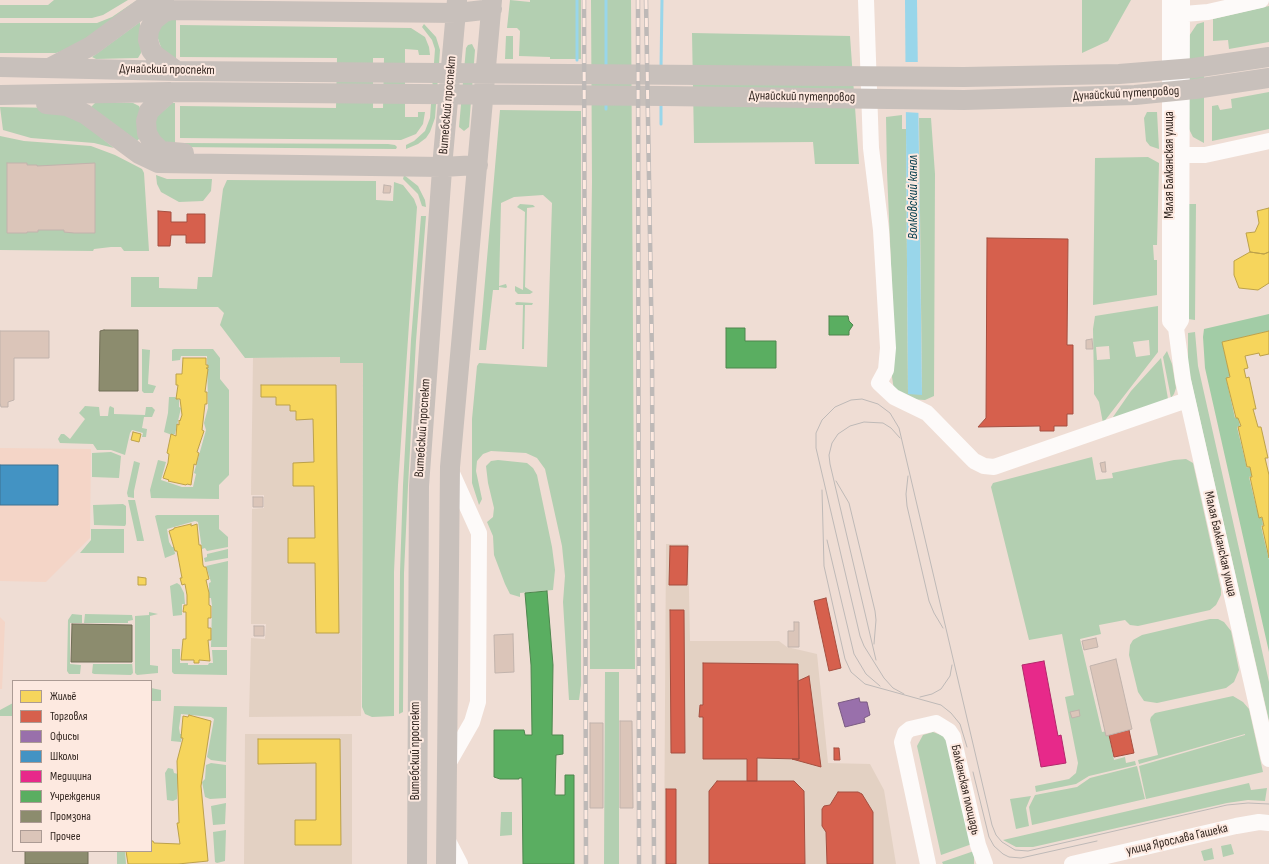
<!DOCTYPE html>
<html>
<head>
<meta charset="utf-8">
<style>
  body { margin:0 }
  #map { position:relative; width:1269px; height:864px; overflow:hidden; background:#efddd4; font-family:"Sofia Sans Condensed",sans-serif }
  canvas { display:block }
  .legend { position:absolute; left:12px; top:680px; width:140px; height:172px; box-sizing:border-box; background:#fde9e0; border:1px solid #ac9b94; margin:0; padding:5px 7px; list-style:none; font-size:12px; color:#332721 }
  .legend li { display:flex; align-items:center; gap:8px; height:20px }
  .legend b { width:20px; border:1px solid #ac9b94 }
</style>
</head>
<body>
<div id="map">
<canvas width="1269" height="864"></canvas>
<ul class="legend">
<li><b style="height:11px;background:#f6d55c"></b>Жильё</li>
<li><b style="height:11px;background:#d6604d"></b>Торговля</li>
<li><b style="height:11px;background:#9970ab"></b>Офисы</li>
<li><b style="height:11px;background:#4393c3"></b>Школы</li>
<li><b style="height:11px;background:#e7298a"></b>Медицина</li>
<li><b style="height:11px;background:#5aae61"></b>Учреждения</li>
<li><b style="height:11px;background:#8c8c6e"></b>Промзона</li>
<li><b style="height:11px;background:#dbc5b9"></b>Прочее</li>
</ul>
</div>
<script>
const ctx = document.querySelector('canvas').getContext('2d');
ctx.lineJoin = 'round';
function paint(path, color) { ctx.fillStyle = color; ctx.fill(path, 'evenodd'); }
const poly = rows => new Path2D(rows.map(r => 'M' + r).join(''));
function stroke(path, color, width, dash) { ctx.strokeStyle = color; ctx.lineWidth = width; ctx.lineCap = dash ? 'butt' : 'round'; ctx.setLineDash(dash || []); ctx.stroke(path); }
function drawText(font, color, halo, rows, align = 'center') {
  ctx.font = font + ' "Sofia Sans Condensed",sans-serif'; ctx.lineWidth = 4; ctx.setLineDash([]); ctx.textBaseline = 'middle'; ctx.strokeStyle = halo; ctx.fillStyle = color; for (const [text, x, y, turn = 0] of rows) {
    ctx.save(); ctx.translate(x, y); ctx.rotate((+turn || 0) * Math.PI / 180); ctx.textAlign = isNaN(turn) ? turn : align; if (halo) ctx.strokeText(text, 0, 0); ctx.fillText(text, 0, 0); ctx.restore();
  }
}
const commercial = poly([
  [340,357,340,363,363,363,361,716,249,717,251,638,265,639,266,624,251,624,252,509,264,508,264,495,251,495,253,358],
  [666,544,688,544,690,641,779,641,787,647,817,654,828,763,870,764,884,790,896,864,664,864],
  [245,734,352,734,352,864,244,864]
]);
const built = poly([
  [0,448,91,449,90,538,46,582,0,581],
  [0,617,5,622,2,689,0,689]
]);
const green = poly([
  [54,0,128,0,103,15,92,18,0,18,0,5,48,5],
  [137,0,81,45,56,53,0,53,0,23,97,23,112,17],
  [510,0,530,2,530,0,581,0,581,59,550,59,550,57,519,56,520,31,517,28,507,28],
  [591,0,631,0,635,669,590,669,589,408,592,182],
  [1082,0,1131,0,1108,41,1082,53],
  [1269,6,1269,42,1229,49,1228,40,1213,41,1213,19],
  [176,15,176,60,164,56,155,30],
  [140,22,141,53,138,58,96,59,92,57],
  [1204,22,1204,143,1193,137,1188,127,1189,36,1197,24],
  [424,24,436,37,440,50,435,118,430,132,426,138,418,144,406,149,406,145,414,141,425,131,430,118,435,49,432,40,422,27],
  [180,25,411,28,425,37,429,47,430,55,419,55,418,50,405,49,405,117,418,117,418,112,425,112,423,124,416,134,401,140,180,138,180,106,336,108,337,58,180,57],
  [373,58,384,58,383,108,373,108],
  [692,33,850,36,859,164,815,164,813,142,694,143],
  [506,36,513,36,513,59,505,59],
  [472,44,475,50,469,127,464,131,459,127,466,48,468,45],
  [1269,92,1269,129,1212,141,1212,106,1218,105,1220,110,1232,108,1231,99],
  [96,102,133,103,139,106,140,108,139,139,137,141,91,107],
  [172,103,175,103,175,147,159,140,153,120],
  [0,107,55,108,67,110,114,148,94,143,31,138,3,130],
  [500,110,581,111,581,685,579,700,569,700,563,602,565,576,562,546,545,469,537,458,526,453,491,451,483,454,477,461,476,471,482,499,479,505,472,483,472,419,477,366,479,363,547,367,552,203,543,195,514,197,501,203,499,286,506,284,507,287,506,288,499,287,499,290,493,290,486,350,479,350],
  [1147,112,1157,112,1159,149,1150,146,1146,141,1144,118],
  [902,115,902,129,906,129,908,394,922,394,919,118,931,118,935,174,934,396,925,400,907,399,894,390,892,377,893,311,887,172,886,117],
  [0,136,24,141,91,146,115,155,142,169,144,173,149,251,124,251,121,247,111,247,94,249,93,251,0,250],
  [179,143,388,144,395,145,397,147,396,149,179,147],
  [1148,157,1159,163,1157,245,1153,245,1154,260,1157,260,1157,295,1093,305,1095,158],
  [156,175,167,179,212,179,211,191,203,201,179,202,161,192,157,184],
  [404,175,418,186,425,200,426,207,422,206,418,194,403,179],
  [227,180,376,181,376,200,393,201,394,182,403,185,414,199,417,207,398,485,394,572,394,716,372,717,365,714,362,707,363,363,340,363,340,357,245,358,220,325,224,313,218,307,131,307,131,277,159,277,159,288,197,289,198,277,212,277,223,189],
  [520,204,533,205,535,207,527,208,525,287,533,292,530,294,518,294,515,291,515,286,523,290,525,212,517,207],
  [1188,204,1196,204,1195,320,1188,319],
  [421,216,426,216,416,341,408,486,404,573,403,712,399,714,400,572,403,485,411,340],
  [517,302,533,303,532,305,525,305,524,349,522,349,523,305,516,305,515,303],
  [1158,306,1158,352,1103,423,1099,402,1094,394,1094,385,1093,329,1095,316],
  [1149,340,1150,355,1136,357,1133,342],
  [1109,346,1110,359,1097,360,1096,347],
  [1195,332,1198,366,1269,682,1269,721,1188,367,1188,333],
  [142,349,150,350,148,384,156,386,153,393,144,393,142,391],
  [174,349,213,349,220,358,220,379,229,390,229,475,219,485,219,499,151,498,150,490,158,460,166,462,161,480,182,487,193,487,196,474,194,473,206,430,204,423,208,408,207,356,181,356,180,360,172,361,172,350],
  [1167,351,1172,364,1176,388,1174,394,1171,398,1163,357],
  [1161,358,1168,399,1118,419,1113,417,1131,391],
  [169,397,175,397,179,400,179,407,181,408,175,434,172,435,164,432,168,413],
  [85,406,99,407,100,416,108,416,109,408,110,406,114,408,114,414,145,415,146,407,152,407,155,410,152,417,144,417,142,428,147,429,146,437,142,437,143,433,132,430,130,433,125,455,111,450,97,450,93,444,60,443,58,439,61,434,64,434,70,439,85,419,79,413],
  [111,452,121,456,119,478,92,477,92,453],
  [1092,457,1096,480,1113,478,1112,473,1174,460,1186,459,1193,463,1221,589,1221,595,1216,605,1210,610,1138,626,1130,625,1125,620,1099,625,1101,634,1080,639,1102,732,1108,731,1114,760,1125,757,1126,763,1135,761,1136,765,1089,776,1076,784,1036,792,1035,786,1069,779,1076,773,1078,763,1065,697,1074,695,1062,634,1029,640,991,487,993,483],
  [498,460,527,463,533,468,537,475,552,547,555,570,553,590,520,593,520,597,510,594,505,584,494,555,493,536,487,522,493,517,494,508,488,483,486,466,491,461],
  [134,461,140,463,134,491,134,498,128,497,127,493],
  [128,500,135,500,144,541,137,541],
  [123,504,126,506,126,524,125,526,94,525,93,505],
  [157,515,219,515,219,529,228,537,228,547,207,551,205,548,202,549,198,522,195,521,167,529,169,542,172,547,174,547,175,554,165,558,155,516],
  [91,529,124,529,124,553,80,553,91,540],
  [228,549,228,558,205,562,204,558,207,557,207,554],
  [228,561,227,647,211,647,212,606,211,598,209,598,209,583,211,582,206,566],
  [177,583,180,585,184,593,185,604,182,604,182,615,173,616,170,586],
  [149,612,158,614,150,616,150,665,158,666,158,673,137,675,135,673,135,616,149,615],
  [72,614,82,615,82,623,70,623,70,664,81,665,80,674,69,674,67,671,68,620],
  [85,614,132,615,133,620,128,621,128,623,84,623],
  [1210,619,1218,619,1224,622,1231,631,1239,670,1234,682,1226,688,1157,703,1144,701,1138,692,1129,655,1130,645,1133,640,1142,635],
  [172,649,180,649,180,663,188,663,188,665,208,665,209,663,213,663,212,650,227,650,227,675,174,674,172,672],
  [132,662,133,673,131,675,94,674,92,673,93,664,132,664],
  [605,672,619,672,619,864,604,864],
  [151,688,161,690,161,701,151,701],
  [1233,696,1243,702,1249,709,1263,772,1146,799,1139,766,1245,735,1245,734,1139,764,1138,760,1158,755,1150,720,1151,717,1155,713],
  [13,703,13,716,0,716,0,710],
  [174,706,227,707,226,762,211,760,207,757,214,719,211,717,181,714,179,728,180,734,182,734,181,742,171,741],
  [933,732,946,737,972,844,941,855,917,746,923,735],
  [211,763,226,765,226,798,210,799,205,797,202,782,205,779,206,765],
  [1137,766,1145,799,1032,825,1029,807,1035,795,1077,787,1090,778],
  [168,768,173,769,174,773,178,774,177,799,173,801,167,800,165,773],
  [1249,783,1251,790,1267,788,1265,801,1248,800,1227,803,1033,847,1016,847,1003,840],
  [1031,796,1026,808,1029,826,1016,829,1010,799],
  [226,803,225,824,213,825,211,806],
  [501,812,512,812,512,835,500,836],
  [226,830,225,861,217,863,215,862,213,832],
  [1231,844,1234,854,1223,857,1221,846],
  [1212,848,1214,859,1204,861,1201,851],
  [117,851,125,851,126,864,117,864],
  [974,851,974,864,943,864,942,862]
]);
const forest = poly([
  [1269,314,1269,331,1222,342,1230,376,1226,378,1235,418,1238,418,1240,426,1237,427,1247,468,1250,467,1252,476,1249,477,1259,518,1262,518,1263,525,1261,526,1269,560,1269,652,1205,368,1203,337,1204,329]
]);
const water = poly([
  [905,0,917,0,922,395,908,394]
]);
const pier = poly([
  [903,62,920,62,921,113,904,112]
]);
const homes = poly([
  [1269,208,1269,252,1264,254,1250,252,1246,233,1255,232,1259,223,1257,211,1269,208],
  [1250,252,1264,254,1269,252,1269,283,1258,290,1239,288,1234,275,1234,261,1250,252],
  [1269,331,1269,354,1260,356,1259,353,1245,356,1248,368,1244,369,1246,378,1249,377,1256,409,1253,409,1258,427,1261,427,1268,458,1265,458,1269,475,1269,558,1262,526,1264,526,1262,517,1259,518,1250,477,1252,477,1250,467,1247,467,1238,427,1241,426,1238,418,1236,418,1226,378,1230,377,1222,342,1269,331],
  [183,358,206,358,206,365,208,365,208,368,206,368,208,369,205,392,207,392,207,404,205,404,202,430,204,431,197,452,199,453,196,465,194,464,191,485,187,484,186,485,168,481,169,480,163,478,168,463,169,454,167,453,171,434,176,436,177,424,179,425,179,420,180,421,182,415,180,399,176,399,178,385,176,385,176,374,182,374,183,358],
  [261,385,336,385,339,633,316,633,315,563,288,563,288,538,315,538,314,486,293,486,293,463,314,462,313,419,296,420,296,411,290,411,290,405,276,405,276,397,261,397,261,385],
  [133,432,141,434,139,442,131,440,133,432],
  [191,524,191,526,197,524,199,545,201,545,203,565,204,567,206,567,209,579,206,580,209,593,209,605,211,606,211,618,208,618,208,628,211,628,211,640,208,640,210,661,199,660,199,663,194,663,194,660,181,660,183,639,186,639,186,612,183,612,184,605,187,605,187,595,185,584,182,585,180,578,182,578,177,551,175,551,169,531,174,529,174,528,191,524],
  [138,577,146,578,146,585,138,585,138,577],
  [189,715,211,721,201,786,208,861,178,864,128,864,126,851,151,851,151,841,153,841,154,843,180,844,177,823,179,823,177,761,183,738,181,738,183,716,188,717,189,715],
  [258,739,340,739,341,845,295,845,295,820,316,820,316,763,258,764,258,739]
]);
const shops = poly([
  [158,211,171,212,171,222,187,222,187,214,205,214,205,243,186,243,186,235,171,235,170,246,158,246,158,211],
  [987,238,1068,239,1067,345,1073,345,1073,414,1067,414,1067,426,1054,426,1054,431,1040,431,1040,426,978,427,986,418,987,238],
  [670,546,688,546,687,585,669,585,670,546],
  [826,598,841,668,829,671,814,601,826,598],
  [670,610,684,610,685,753,671,753,670,610],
  [703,663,798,664,799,759,757,758,757,781,747,781,747,759,703,759,703,717,699,717,700,705,703,705,703,663],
  [809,676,821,767,792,759,799,759,798,681,809,676],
  [1129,730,1134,753,1114,757,1109,735,1129,730],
  [834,748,839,748,840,760,834,760,834,748],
  [717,781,794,781,804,791,805,864,709,864,709,791,717,781],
  [666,789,676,789,676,864,666,864,666,789],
  [838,792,858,792,862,794,873,812,873,864,827,864,826,832,822,826,822,809,824,806,830,805,838,792]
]);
const offices = poly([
  [859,698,860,702,867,702,870,715,864,718,865,722,845,727,838,703,859,698]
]);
const schools = poly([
  [0,465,58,465,58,505,0,505,0,465]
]);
const health = poly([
  [1044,661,1058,736,1061,735,1066,763,1041,767,1022,665,1044,661]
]);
const public = poly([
  [829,316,848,316,849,321,853,325,849,331,849,335,829,335,829,316],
  [726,328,745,328,745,341,776,341,776,368,726,368,726,328],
  [547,591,553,665,552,735,563,735,563,754,556,755,555,795,565,795,565,775,574,775,574,864,523,864,522,778,519,778,519,779,500,779,494,777,494,730,524,730,525,735,532,735,531,665,525,593,547,591]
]);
const industry = poly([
  [104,330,138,330,138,391,99,391,100,331,104,330],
  [72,624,132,625,132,662,71,662,72,624],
  [25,851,88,851,88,864,25,864,25,851]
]);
const stream = poly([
  [577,0,577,60],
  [606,68,606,0],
  [661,68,662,0],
  [606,109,606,102],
  [661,124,661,102]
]);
const building = poly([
  [7,163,27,163,27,165,37,165,37,166,95,163,95,233,74,233,64,232,64,230,38,230,38,232,27,232,27,233,7,233,7,163],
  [384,185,391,186,390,193,383,193,384,185],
  [0,331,49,331,49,358,14,358,14,400,8,402,8,407,1,407,0,403,0,331],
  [1092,339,1093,349,1086,349,1086,340,1092,339],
  [1105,462,1106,472,1102,472,1100,463,1105,462],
  [253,497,263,497,263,507,253,507,253,497],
  [794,622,799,622,799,647,788,647,788,631,794,631,794,622],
  [254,626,264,626,264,636,254,636,254,626],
  [513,634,514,672,495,673,494,635,513,634],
  [1096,638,1098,647,1084,650,1082,641,1096,638],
  [1116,659,1132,729,1106,736,1090,666,1116,659],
  [1079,710,1080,716,1072,718,1070,712,1079,710],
  [620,721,632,721,633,808,620,808,620,721],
  [590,723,603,723,603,808,590,808,590,723]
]);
const minor = poly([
  [866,0,871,148,881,230,888,348,886,370,879,383,894,397,927,413,974,461,984,466,994,467,1187,400],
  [1170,0,1170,321,1176,328,1183,380,1269,759],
  [1172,15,1208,12,1261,0],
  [1172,155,1205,155,1269,141],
  [1176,328,1181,320,1182,0],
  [448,764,472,722,478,702,479,533,451,471],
  [447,839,460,864],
  [928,864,902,742,905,733,910,729,936,723,949,731,953,737,978,845,985,864],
  [1072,864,1236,826,1259,822,1269,823]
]);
const major = poly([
  [0,67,177,71,964,77,1119,74,1194,68,1269,57],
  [51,67,91,46,144,7,164,0],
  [177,71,155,55,151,50,148,40,149,30,154,20,163,13,171,10,457,13,492,9],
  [170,92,149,111,146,121,147,133,152,142,161,151,184,153],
  [0,95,170,92,663,96,964,100,1135,95,1195,89,1269,78],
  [46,104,67,106,85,114,139,154,158,163,442,167,478,165],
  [417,864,419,486,443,156,457,0],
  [446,864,450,467,492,0]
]);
const tram = poly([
  [908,476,906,494,907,506,929,601,934,613,943,628],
  [836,481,849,503,875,611,876,620,874,644],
  [822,490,824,566,845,659,851,672,865,684,941,705,951,713,960,724,967,747],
  [827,540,854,654,866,674,880,686],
  [876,660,830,464,829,455,832,443,838,434,850,426,864,422,883,423,891,428,900,438],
  [904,694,893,688,884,678,864,646,860,636,816,448,816,433,822,420,835,407,851,400,862,399,878,404,890,413,899,428,992,825,996,835,1002,842,1015,850,1028,851,1227,805,1248,803,1269,804],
  [920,697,932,694,941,689,950,676,952,665],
  [973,772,989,837,994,846,1003,854,1009,857,1021,858,1097,841]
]);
const rail = poly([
  [584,0,586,864],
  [638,0,639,864],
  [646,0,652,356,654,864]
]);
const streetNames = [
  ["Дунайский проспект",167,70,1],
  ["Дунайский путепровод",1126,94,-3],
  ["Дунайский путепровод",802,97,1],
  ["Витебский проспект",448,105,-85],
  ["Малая Балканская улица",1170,165,-90],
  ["Витебский проспект",423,428,-86],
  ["Малая Балканская улица",1220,544,77],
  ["Витебский проспект",416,751,-90],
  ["Балканская площадь",965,790,77],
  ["улица Ярослава Гашека",1177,840,-13]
];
const waterNames = [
  ["Волковский канал",913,197,-90]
];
paint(commercial, '#e3d1c3');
paint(built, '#f4d5c7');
paint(green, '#b3cfb1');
paint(forest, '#a2cca6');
paint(water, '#99d6ea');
paint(pier, '#efddd4');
paint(homes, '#f6d55c');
stroke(homes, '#bca14a', 1);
paint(shops, '#d6604d');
stroke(shops, '#a54f40', 1);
paint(offices, '#9970ab');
stroke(offices, '#7a5a82', 1);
paint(schools, '#4393c3');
stroke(schools, '#3e7392', 1);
paint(health, '#e7298a');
stroke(health, '#b1286a', 1);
paint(public, '#5aae61');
stroke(public, '#4e864e', 1);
paint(industry, '#8c8c6e');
stroke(industry, '#716e57', 1);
stroke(stream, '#99d6ea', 3);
paint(building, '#dbc5b9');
stroke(building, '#c1b3ac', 1);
stroke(minor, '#fdfaf9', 16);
stroke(major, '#c8c0bb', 20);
stroke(tram, '#beb9b7', 1);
stroke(rail, '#beb9b7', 4.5);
stroke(rail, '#fde9e0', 3, [9]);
drawText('13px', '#332721', '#fde9e0', streetNames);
drawText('italic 14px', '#003b4c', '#fde9e0', waterNames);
</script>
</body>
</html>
